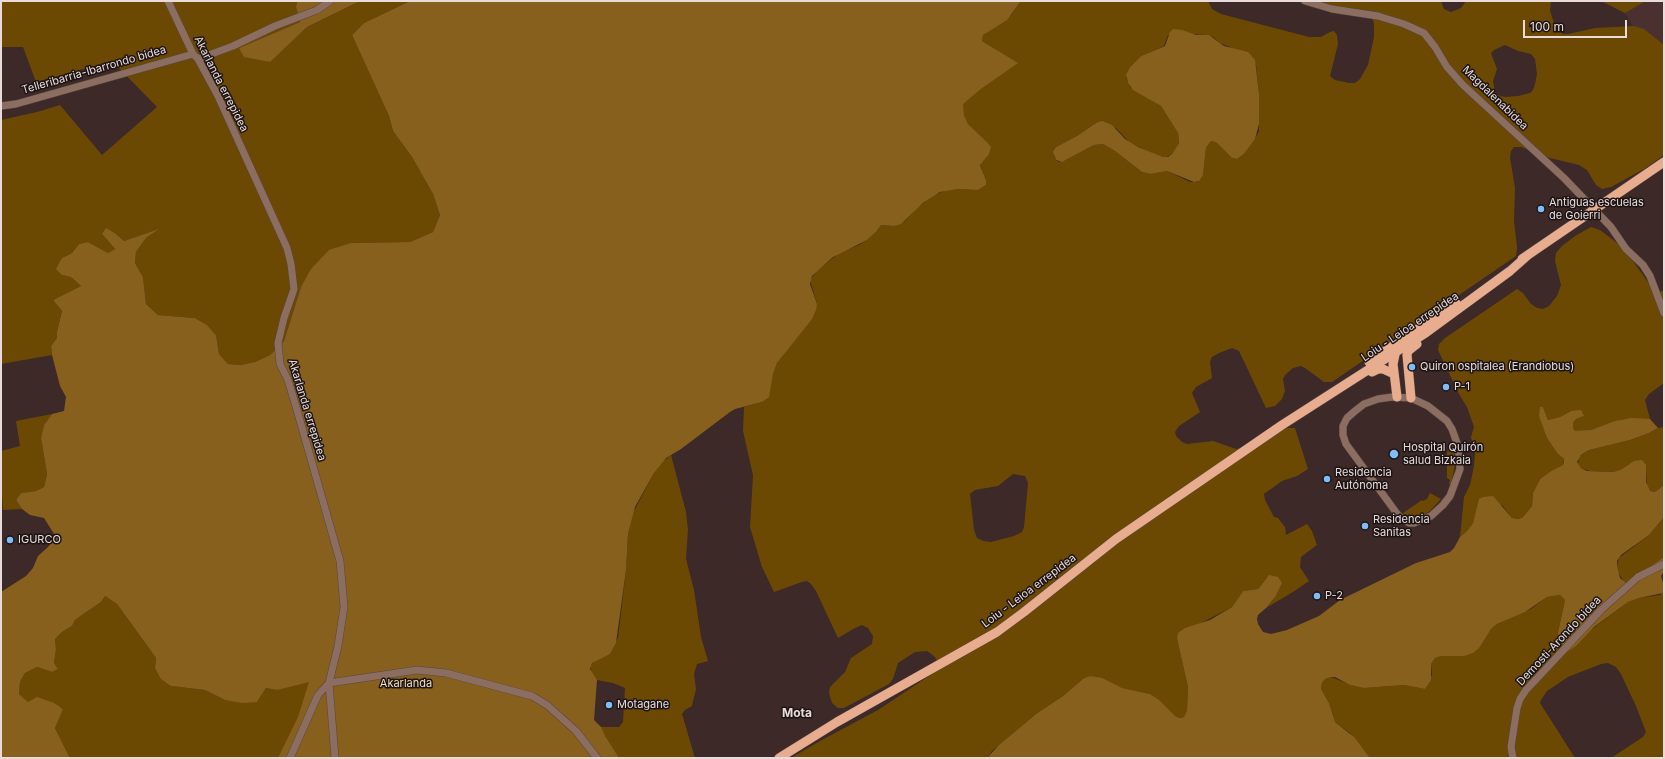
<!DOCTYPE html>
<html>
<head>
<meta charset="utf-8">
<style>
  body { margin:0 }
  #map { position:relative; width:1665px; height:759px; overflow:hidden; background:#3c2928; font-family:Inter,sans-serif }
  canvas { display:block }
  .frame { position:absolute; inset:0; border:2px solid #e8dbda; pointer-events:none }
  .scale { position:absolute; left:1523px; top:20px; width:104px; height:18px; box-sizing:border-box; border:2px solid #e8dbda; border-top:0; padding-left:5px; font-size:12px; line-height:14px; white-space:nowrap; color:#e8dbda; -webkit-text-stroke:3px #1d1414; paint-order:stroke }
</style>
</head>
<body>
<div id="map">
<canvas width="1665" height="759"></canvas>
<div class="frame"></div>
<div class="scale">100 m</div>
</div>
<script>
const ctx = document.querySelector('canvas').getContext('2d');
ctx.lineJoin = 'round';
function paint(path, color) { ctx.fillStyle = color; ctx.fill(path, 'evenodd'); }
const poly = rows => new Path2D(rows.map(r => 'M' + r).join(''));
function stroke(path, color, width, dash) { ctx.strokeStyle = color; ctx.lineWidth = width; ctx.lineCap = dash ? 'butt' : 'round'; ctx.setLineDash(dash || []); ctx.stroke(path); }
function drawText(font, color, halo, rows, align = 'center') {
  ctx.font = font + ' Inter,sans-serif'; ctx.lineWidth = 3; ctx.setLineDash([]); ctx.textBaseline = 'middle'; ctx.strokeStyle = halo; ctx.fillStyle = color; for (const [text, x, y, turn = 0] of rows) {
    ctx.save(); ctx.translate(x, y); ctx.rotate((+turn || 0) * Math.PI / 180); ctx.textAlign = isNaN(turn) ? turn : align; if (halo) ctx.strokeText(text, 0, 0); ctx.fillText(text, 0, 0); ctx.restore();
  }
}
const built = poly([
  [1646,1,1664,1,1664,80,1625,13]
]);
const green = poly([
  [1,1,297,1,296,7,300,22,239,48,269,62,307,27,360,1,410,1,364,23,352,35,389,116,393,131,412,157,433,194,440,215,433,232,410,242,351,243,301,287,284,341,270,355,255,362,240,365,228,364,219,354,216,335,207,325,195,318,158,315,146,304,143,277,135,263,136,252,146,238,157,230,124,241,116,234,102,234,115,249,108,253,88,242,79,244,72,253,62,258,62,275,71,277,81,286,53,300,62,311,57,332,57,338,51,346,52,355,1,364,1,120,37,112,60,105,102,155,157,107,112,61,36,82,23,47,1,47],
  [1021,1,1208,1,1212,9,1221,14,1309,37,1321,37,1330,32,1334,31,1337,35,1338,44,1330,76,1335,80,1349,83,1355,83,1360,79,1368,65,1374,37,1374,24,1373,20,1371,18,1294,1,1441,1,1444,9,1451,12,1461,8,1466,1,1551,1,1550,11,1553,20,1559,30,1563,34,1568,34,1595,28,1634,26,1644,29,1664,45,1664,155,1644,169,1611,187,1602,189,1596,185,1587,170,1579,165,1550,158,1521,147,1514,147,1511,151,1510,158,1515,188,1514,221,1517,247,1516,256,1332,382,1324,382,1305,368,1301,366,1293,368,1285,375,1283,379,1285,391,1282,399,1275,406,1266,408,1239,351,1232,348,1219,353,1212,357,1210,362,1212,378,1196,387,1192,393,1200,412,1179,426,1175,432,1176,436,1182,442,1187,444,1213,441,1236,449,1245,447,1284,428,1295,428,1308,469,1297,476,1282,481,1264,494,1265,500,1274,517,1278,518,1285,527,1286,535,1307,524,1312,531,1317,545,1301,557,1300,567,1309,581,1293,592,1266,608,1275,597,1267,577,1258,589,1243,591,1232,607,1199,624,1177,639,1188,687,1187,710,1184,717,1180,718,1175,716,1150,694,1122,688,1090,676,1084,678,1063,696,1036,714,992,751,987,758,791,758,820,741,878,710,929,676,936,671,939,663,934,656,927,651,915,652,898,663,893,679,889,684,844,708,838,708,832,703,829,693,830,687,845,672,851,658,872,644,873,636,868,628,862,625,855,628,838,638,816,591,811,584,807,581,802,582,774,592,762,567,750,527,753,475,743,431,744,407,762,402,777,363,814,314,817,304,810,280,817,271,839,253,859,245,867,240,876,232,881,225,894,226,905,221,917,208,933,196,944,191,958,189,978,190,986,185,986,180,980,164,987,156,986,141,968,124,964,115,962,104,981,89,1017,63,982,41,983,35,1011,15],
  [1191,34,1206,35,1213,37,1220,43,1230,47,1256,65,1259,93,1259,131,1255,139,1244,154,1237,159,1232,158,1217,143,1212,141,1210,142,1206,148,1203,175,1197,182,1190,182,1167,171,1151,174,1142,172,1115,151,1103,144,1094,145,1066,160,1059,162,1056,160,1054,156,1056,147,1077,136,1096,123,1116,128,1130,143,1156,155,1165,158,1172,154,1179,143,1178,133,1161,106,1130,87,1126,78,1130,67,1141,56,1164,46,1168,35],
  [1505,45,1518,51,1531,54,1535,59,1537,74,1535,84,1533,90,1530,93,1518,96,1505,97,1500,96,1495,92,1493,81,1497,69,1491,53,1494,50],
  [1013,474,1025,476,1028,483,1024,527,1022,532,1014,536,991,542,983,541,977,538,974,530,970,494,975,490,998,486],
  [1601,1,1646,1,1625,13],
  [1591,227,1600,230,1621,246,1630,257,1653,289,1659,292,1664,290,1664,383,1649,394,1645,400,1650,419,1624,419,1591,430,1579,432,1575,431,1573,428,1573,423,1576,419,1584,416,1571,411,1560,417,1548,420,1543,407,1544,427,1547,438,1557,453,1564,459,1563,465,1551,471,1540,479,1533,493,1532,506,1523,517,1519,519,1512,518,1502,505,1476,512,1473,523,1467,531,1460,537,1464,497,1470,485,1474,466,1475,453,1471,437,1474,427,1467,407,1459,394,1438,350,1439,344,1445,338,1517,289,1523,293,1531,304,1537,308,1543,309,1549,306,1557,296,1561,285,1555,261,1556,253,1562,246,1575,236],
  [52,414,44,425,41,438,47,474,44,487,36,491,21,493,16,500,22,509,3,510,2,494,1,492,1,451,20,446,16,421],
  [1664,427,1664,485,1655,492,1650,491,1647,487,1646,469,1629,464,1617,472,1590,471,1581,468,1578,464,1579,457,1589,450,1630,440,1649,433,1658,428],
  [1451,443,1453,446,1455,464,1451,485,1449,484,1450,480,1447,478,1447,453],
  [671,455,686,512,688,530,686,559,694,590,701,637,708,661,697,664,694,674,696,689,693,701,692,706,685,710,682,714,695,758,70,758,55,728,63,708,28,702,19,694,20,682,25,673,37,667,52,672,58,669,54,663,56,649,55,639,62,632,72,626,75,620,82,615,101,602,105,596,117,604,156,658,155,668,171,686,205,690,225,700,257,702,266,688,277,690,478,620,601,727,619,727,623,722,625,688,613,683,597,680,591,672,591,665,595,660,610,654,618,638,626,570,628,534,633,513,654,473,662,462],
  [1430,493,1441,499,1430,511,1422,516,1414,517,1409,517,1403,513,1422,500,1423,501,1427,499],
  [1664,517,1664,557,1626,583,1624,582,1618,572,1617,566,1619,558,1649,535],
  [1664,591,1664,758,1611,758,1643,737,1646,732,1636,706,1621,674,1616,667,1608,663,1601,664,1568,677,1547,691,1541,700,1540,703,1575,758,1370,758,1350,733,1335,722,1329,703,1321,689,1322,683,1325,679,1331,677,1351,685,1364,688,1404,685,1425,689,1432,675,1431,664,1435,658,1441,656,1459,656,1480,647,1491,629,1497,624,1531,609,1547,597,1560,595,1565,600,1558,632,1587,633,1628,602,1639,598,1660,595]
]);
const forest = poly([
  [297,1,360,1,307,27,270,62,244,57,239,48,300,22,296,7],
  [410,1,1021,1,1007,20,983,35,982,41,1018,63,981,89,963,104,964,115,968,124,986,141,991,147,989,154,980,165,986,180,986,185,978,190,958,189,940,192,923,203,901,224,894,226,881,225,876,232,867,240,833,257,812,276,810,284,817,304,816,310,812,319,777,363,773,374,769,397,762,402,735,409,730,412,681,449,666,458,654,473,635,507,628,534,626,570,616,643,610,654,592,663,590,669,597,680,594,720,601,727,605,736,619,758,278,758,298,717,309,682,277,690,266,688,257,702,242,703,225,700,205,690,171,686,161,679,155,668,156,658,117,604,105,596,101,602,82,615,75,620,72,626,62,632,55,639,56,649,54,663,58,669,52,672,37,667,25,673,20,682,19,694,28,702,37,697,54,703,63,709,55,728,70,758,1,758,1,592,26,576,33,568,38,556,48,547,56,537,44,518,30,515,22,509,16,500,21,493,36,491,44,487,47,474,41,438,44,425,52,414,64,411,66,397,60,386,52,355,51,346,57,338,57,332,62,311,53,300,81,286,71,277,62,275,56,269,62,258,72,253,79,244,88,242,108,253,115,249,102,234,106,228,116,234,124,241,159,229,146,238,136,252,135,263,143,277,146,304,158,315,195,318,207,325,216,335,219,354,228,364,240,365,255,362,270,355,284,341,301,287,311,269,329,250,351,243,410,242,433,232,440,215,433,194,412,157,393,131,389,116,352,35,364,23],
  [1173,29,1182,30,1196,35,1209,35,1224,46,1248,52,1255,60,1259,93,1259,124,1255,139,1244,154,1237,159,1232,158,1217,143,1212,141,1210,142,1206,148,1203,175,1199,181,1194,182,1167,171,1151,174,1142,172,1115,151,1103,144,1094,145,1062,162,1056,160,1053,152,1056,147,1077,136,1096,123,1102,121,1112,125,1125,139,1138,147,1163,157,1168,157,1172,154,1179,143,1178,133,1161,106,1133,90,1128,83,1126,75,1130,67,1141,56,1165,46,1170,32],
  [1540,407,1543,407,1548,420,1560,417,1571,411,1581,410,1584,416,1576,419,1573,423,1573,428,1575,431,1591,430,1615,421,1631,418,1650,419,1658,428,1649,433,1630,440,1589,450,1581,455,1577,462,1581,468,1587,471,1614,472,1620,470,1634,461,1642,460,1646,465,1646,482,1650,491,1655,492,1664,485,1664,517,1649,535,1621,555,1617,561,1617,566,1620,578,1626,583,1664,557,1664,571,1661,576,1664,586,1663,593,1639,598,1628,602,1594,627,1576,646,1567,652,1560,642,1558,632,1565,600,1560,595,1547,597,1525,612,1497,624,1491,629,1480,647,1473,653,1464,656,1441,656,1435,658,1431,664,1431,680,1425,689,1404,685,1364,688,1350,685,1335,677,1331,677,1325,679,1322,683,1321,689,1329,703,1335,722,1354,737,1370,758,987,758,999,745,1036,714,1063,696,1084,678,1090,676,1102,678,1122,688,1150,694,1159,700,1175,716,1180,718,1184,717,1187,710,1188,687,1177,639,1178,633,1185,628,1210,620,1232,607,1243,591,1258,589,1269,575,1278,577,1282,583,1275,597,1266,608,1258,615,1257,619,1258,624,1263,632,1271,634,1287,630,1319,616,1340,600,1416,563,1450,552,1454,548,1460,537,1467,531,1473,523,1479,499,1483,497,1493,496,1512,518,1519,519,1523,517,1532,506,1533,493,1540,479,1551,471,1563,465,1564,462,1564,459,1557,453,1547,438,1539,416]
]);
const minor = poly([
  [168,1,193,54,198,59,218,96,287,248,291,264,294,289,284,318,278,343,280,364,288,380,297,410,340,561,344,607,338,646,329,683,318,695,290,758],
  [1305,1,1332,9,1378,16,1404,24,1424,33,1435,47,1447,67,1463,85,1564,178,1611,227,1626,249,1643,265,1650,276,1664,313],
  [198,59,233,46,275,26,317,10,330,1],
  [1,106,16,104,193,54],
  [1392,397,1411,398,1428,406,1447,421,1452,429,1458,446,1460,469,1450,496,1443,505,1431,516,1414,523,1409,523,1398,515,1346,444,1343,435,1343,426,1347,418,1355,411,1364,404,1378,399,1392,397],
  [335,758,329,683,417,670,446,673,532,696,547,705,576,731,597,758],
  [1513,758,1511,747,1517,708,1520,699,1526,690,1601,610,1638,577,1664,564]
]);
const major = poly([
  [1522,259,1664,162],
  [1396,350,1393,364,1397,397],
  [1369,362,1456,303],
  [1372,372,1378,369,1383,369,1394,374],
  [1411,398,1407,355,1408,351,1417,344],
  [779,758,837,722,997,632,1024,612,1116,539,1282,425,1424,334,1510,271,1527,256]
]);
const markers = [
  [1541,209,4,"#7fbdfa"],
  [1412,367,4,"#7fbdfa"],
  [1446,387,4,"#7fbdfa"],
  [1394,454,5,"#7fbdfa"],
  [1327,479,4,"#7fbdfa"],
  [1365,526,4,"#7fbdfa"],
  [10,540,4,"#7fbdfa"],
  [1317,596,4,"#7fbdfa"],
  [609,705,4,"#7fbdfa"]
];
const streetNames = [
  ["Telleribarria-Ibarrondo bidea",94,70,-16],
  ["Akarlanda errepidea",221,84,63],
  ["Magdalenabidea",1495,98,44],
  ["Loiu - Leioa errepidea",1410,327,-34],
  ["Akarlanda errepidea",307,410,73],
  ["Loiu - Leioa errepidea",1029,591,-37],
  ["Demosti-Arondo bidea",1559,641,-47]
];
const poiNames = [
  ["Antiguas escuelas",1549,203],
  ["de Goierri",1549,216],
  ["Quiron ospitalea (Erandiobus)",1420,367],
  ["P-1",1454,387],
  ["Hospital Quirón",1403,448],
  ["salud Bizkaia",1403,461],
  ["Residencia",1335,473],
  ["Autónoma",1335,486],
  ["Residencia",1373,520],
  ["Sanitas",1373,533],
  ["IGURCO",18,540],
  ["P-2",1325,596],
  ["Motagane",617,705]
];
const parkNames = [
  ["Akarlanda",406,684]
];
const neighbourhoodNames = [
  ["Mota",797,713]
];
paint(built, '#4a302f');
paint(green, '#6c4903');
paint(forest, '#87601e');
stroke(minor, '#584544', 8);
stroke(major, '#584544', 10);
stroke(minor, '#8b6e5f', 7);
stroke(major, '#e7ad8e', 9);
for (const [x, y, r, color] of markers) { const dot = new Path2D(); dot.arc(x, y, r, 0, 2 * Math.PI); ctx.fillStyle = color; ctx.fill(dot); stroke(dot, '#1d1414', 1.5); }
drawText('11px', '#e8dbda', '#1d1414', streetNames);
drawText('11px', '#e8dbda', '#1d1414', poiNames, 'left');
drawText('11px', '#f6dfbe', '#1d1414', parkNames);
drawText('bold 12px', '#e8dbda', '#1d1414', neighbourhoodNames);
</script>
</body>
</html>
